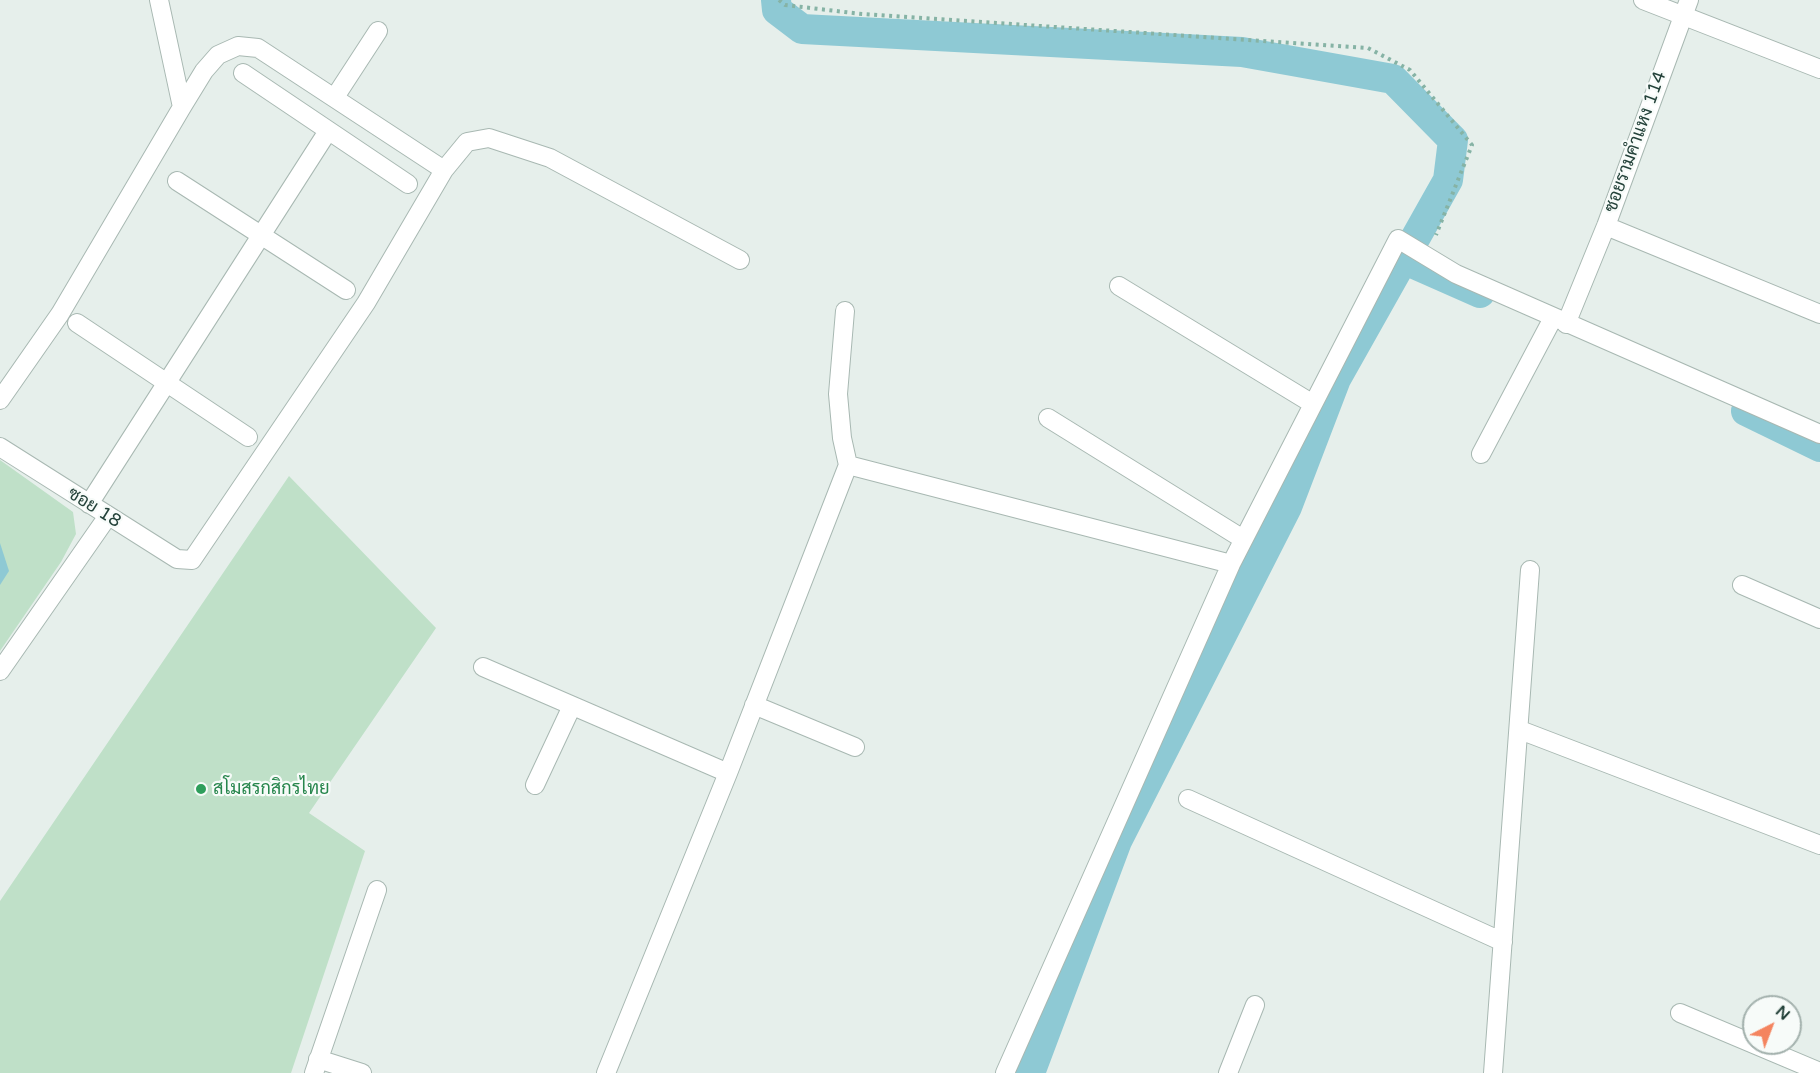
<!DOCTYPE html>
<html>
<head>
<meta charset="utf-8">
<style>
  body { margin:0 }
  #map { position:relative; width:1820px; height:1073px; overflow:hidden; background:#e6efeb; font-family:"Varela Round",sans-serif }
  canvas { display:block }
  .north { position:absolute; left:1742px; top:995px; width:60px; height:60px; box-sizing:border-box; background:#f7fbf9; border:2px solid #a3b1ad; border-radius:50%; rotate:42deg; font-size:16px; font-weight:700; line-height:24px; text-align:center; color:#24423a }
  .north::after { content:''; display:block; margin:auto; width:21px; height:27px; background:#f4845f; clip-path:polygon(50% 0,100% 100%,50% 72%,0 100%) }
</style>
</head>
<body>
<div id="map">
<canvas width="1820" height="1073"></canvas>
<div class="north">N</div>
</div>
<script>
const ctx = document.querySelector('canvas').getContext('2d');
ctx.lineJoin = 'round';
function paint(path, color) { ctx.fillStyle = color; ctx.fill(path, 'evenodd'); }
const poly = rows => new Path2D(rows.map(r => 'M' + r).join(''));
function stroke(path, color, width, dash) { ctx.strokeStyle = color; ctx.lineWidth = width; ctx.lineCap = dash ? 'butt' : 'round'; ctx.setLineDash(dash || []); ctx.stroke(path); }
function drawText(font, color, halo, rows, align = 'center') {
  ctx.font = font + ' "Varela Round",Sarabun,sans-serif'; ctx.lineWidth = 4.5; ctx.setLineDash([]); ctx.textBaseline = 'middle'; ctx.strokeStyle = halo; ctx.fillStyle = color; for (const [text, x, y, turn = 0] of rows) {
    ctx.save(); ctx.translate(x, y); ctx.rotate((+turn || 0) * Math.PI / 180); ctx.textAlign = isNaN(turn) ? turn : align; if (halo) ctx.strokeText(text, 0, 0); ctx.fillText(text, 0, 0); ctx.restore();
  }
}
const green = poly([
  [0,460,73,512,76,534,61,562,0,651],
  [289,476,436,628,309,813,365,851,291,1073,0,1073,0,901]
]);
const water = poly([
  [0,543,9,571,0,585]
]);
const canal = poly([
  [776,0,777,10,802,29,1242,52,1393,79,1453,140,1448,180,1336,379,1287,507,1117,841,1030,1073],
  [1403,259,1480,293],
  [1746,411,1820,447]
]);
const path = poly([
  [779,0,785,5,862,14,1368,48,1410,70,1472,145,1436,235]
]);
const minor = poly([
  [159,0,182,107],
  [1643,0,1820,69],
  [243,73,408,184],
  [335,97,378,31],
  [177,181,346,290],
  [1606,226,1820,314],
  [1119,286,1313,404],
  [845,311,838,394,842,438,848,465,1231,564],
  [77,323,248,437],
  [1566,324,1606,226,1689,0],
  [0,400,60,314,182,107,204,71,218,55,238,46,258,48,444,170],
  [1048,418,1243,539],
  [0,447,177,559,192,560,366,303,444,170,467,142,489,138,550,158,740,260],
  [1481,454,1553,318],
  [89,504,328,131],
  [1742,585,1820,619],
  [483,667,728,773],
  [0,671,108,516],
  [754,705,855,747],
  [1520,730,1820,845],
  [535,785,572,706],
  [1188,799,1503,942],
  [1680,1013,1820,1072],
  [318,1059,362,1073],
  [314,1073,377,890],
  [606,1073,728,773,848,465],
  [1005,1073,1231,564,1398,239,1456,274,1820,434],
  [1228,1073,1255,1005],
  [1493,1073,1530,570]
]);
const markers = [
  [201,789,6,"#2e9e5b"]
];
const streetNames = [
  ["ซอยรามคำแหง 114",1636,142,-70],
  ["ซอย 18",94,508,32]
];
const leisureNames = [
  ["สโมสรกสิกรไทย",213,789]
];
paint(green, '#bfe0c8');
paint(water, '#8ec9d4');
stroke(canal, '#8ec9d4', 30);
stroke(minor, '#a8b8b2', 20);
stroke(path, '#86b3a5', 4, [3, 4.5]);
stroke(minor, '#fff', 18);
for (const [x, y, r, color] of markers) { const dot = new Path2D(); dot.arc(x, y, r, 0, 2 * Math.PI); ctx.fillStyle = color; ctx.fill(dot); stroke(dot, '#f7fbf9', 2); }
drawText('18px', '#24423a', '#f7fbf9', streetNames);
drawText('18px', '#27864d', '#f7fbf9', leisureNames, 'left');
</script>
</body>
</html>
